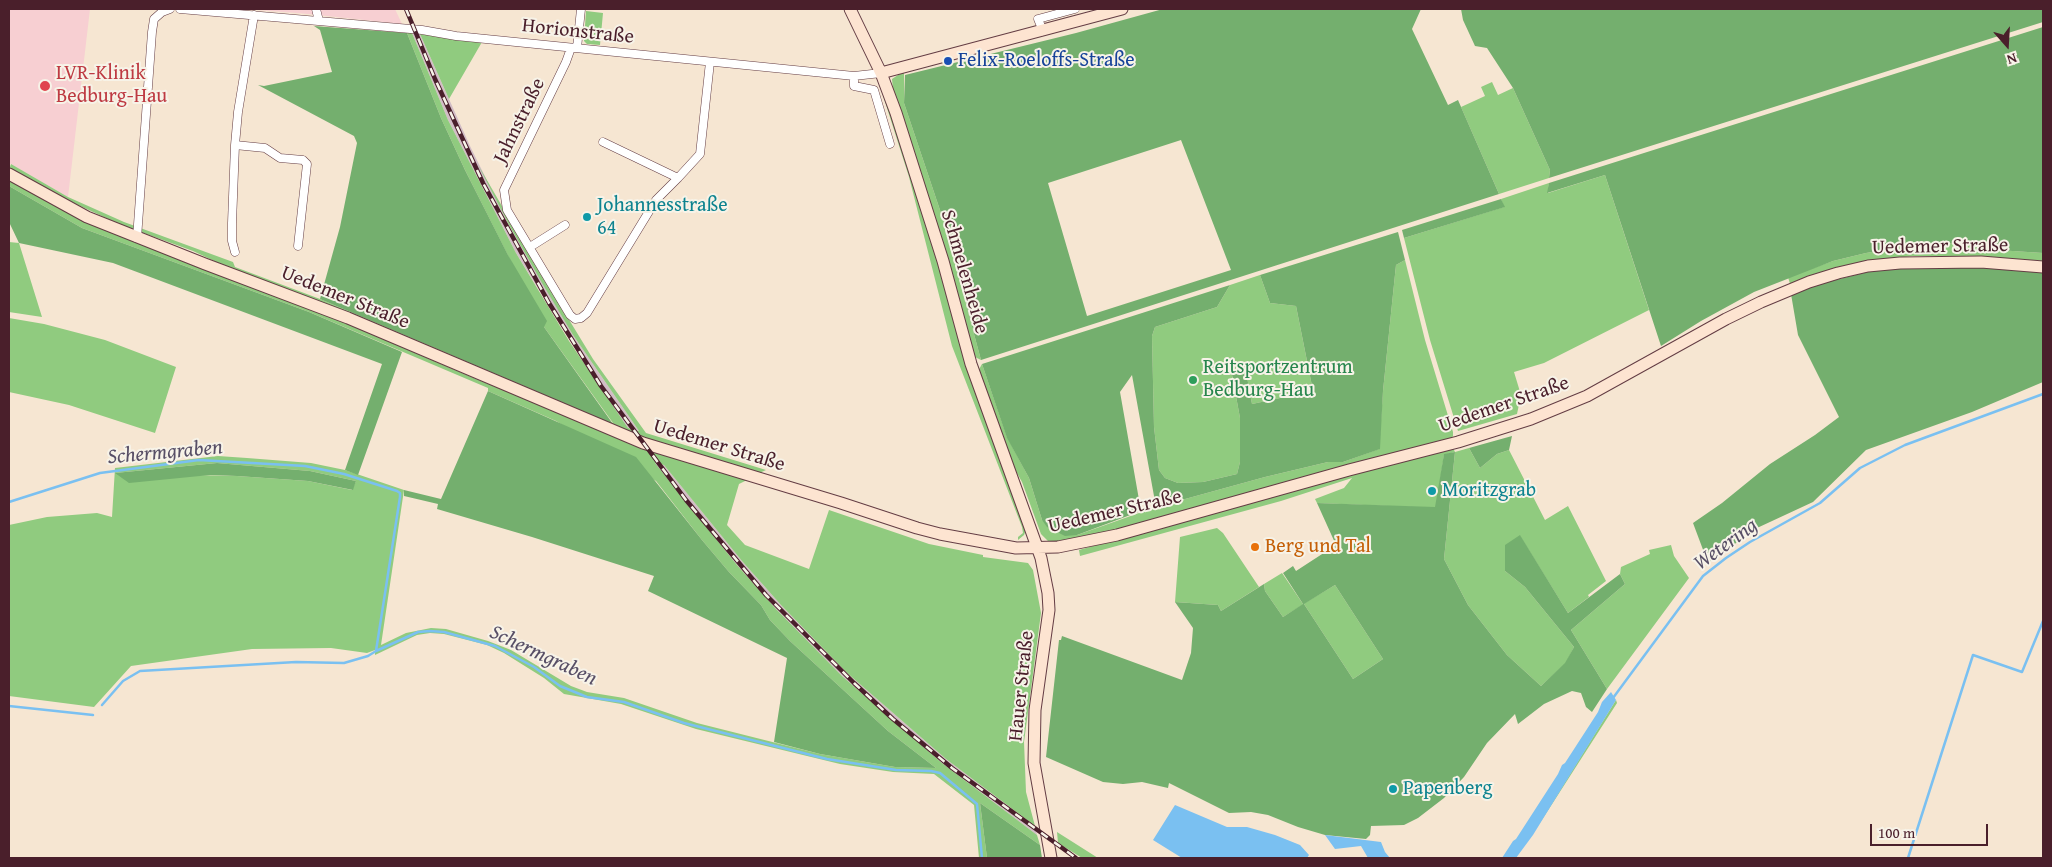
<!DOCTYPE html>
<html>
<head>
<meta charset="utf-8">
<style>
  body { margin:0 }
  #map { position:relative; width:2052px; height:867px; overflow:hidden; background:#f6e6d2; font-family:"Gentium Book Plus",serif }
  canvas { display:block }
  .frame { position:absolute; inset:0; border:10px solid #4a1f2b; pointer-events:none }
  .north { position:absolute; left:1982px; top:20px; width:50px; height:50px; -webkit-text-stroke:4px #f7f3e8; paint-order:stroke; rotate:161deg; font-size:14px; font-weight:700; line-height:20px; text-align:center; color:#4a1f2b }
  .north::after { content:''; display:block; margin:auto; width:18px; height:22px; background:#4a1f2b; clip-path:polygon(50% 0,100% 100%,50% 72%,0 100%) }
  .scale { position:absolute; left:1870px; top:824px; width:118px; height:22px; box-sizing:border-box; border:2px solid #4a1f2b; border-top:0; padding-left:6px; font-size:15px; line-height:18px; white-space:nowrap; color:#4a1f2b; -webkit-text-stroke:4px #f7f3e8; paint-order:stroke }
</style>
</head>
<body>
<div id="map">
<canvas width="2052" height="867"></canvas>
<div class="frame"></div>
<div class="north">N</div>
<div class="scale">100 m</div>
</div>
<script>
const ctx = document.querySelector('canvas').getContext('2d');
ctx.lineJoin = 'round';
function paint(path, color) { ctx.fillStyle = color; ctx.fill(path, 'evenodd'); }
const poly = rows => new Path2D(rows.map(r => 'M' + r).join(''));
function stroke(path, color, width, dash) { ctx.strokeStyle = color; ctx.lineWidth = width; ctx.lineCap = dash ? 'butt' : 'round'; ctx.setLineDash(dash || []); ctx.stroke(path); }
function drawText(font, color, halo, rows, align = 'center') {
  ctx.font = font + ' "Gentium Book Plus",serif'; ctx.lineWidth = 4; ctx.setLineDash([]); ctx.textBaseline = 'middle'; ctx.strokeStyle = halo; ctx.fillStyle = color; for (const [text, x, y, turn = 0] of rows) {
    ctx.save(); ctx.translate(x, y); ctx.rotate((+turn || 0) * Math.PI / 180); ctx.textAlign = isNaN(turn) ? turn : align; if (halo) ctx.strokeText(text, 0, 0); ctx.fillText(text, 0, 0); ctx.restore();
  }
}
const built = poly([
  [9,9,90,9,68,197,9,163],
  [245,9,395,9,402,24,308,14]
]);
const industrial = poly([
  [412,33,420,34,470,146,509,225,573,335,639,431,628,428,597,384,516,253,448,120],
  [654,463,664,465,742,561,781,605,846,672,946,759,1035,826,1037,835,942,763,842,676,776,609,737,565]
]);
const green = poly([
  [586,11,603,13,600,45,587,44,584,41],
  [407,33,412,33,448,120,516,253,569,341,628,428,639,431,573,335,542,283,509,225,477,163,546,282,593,359,646,433,766,470,757,474,643,439,233,270,193,251,119,224,78,205,9,170,11,164,68,197,124,222,233,262,235,267,320,299,613,423,544,327,465,170,441,118],
  [420,34,482,42,449,99],
  [904,71,904,103,943,219,981,360,973,356,893,90,892,79],
  [1492,82,1498,95,1513,88,1550,170,1549,178,1499,194,1461,107,1485,96,1481,87],
  [880,86,883,87,1026,530,1024,535,1018,540,1018,537,1023,533,1022,527,952,346,909,177],
  [1605,175,1649,310,1544,363,1514,372,1521,395,1517,414,1458,431,1430,340,1404,238,1504,207,1501,199,1549,183,1548,193],
  [9,179,86,222,310,308,476,379,638,445,749,479,739,484,727,525,745,545,809,569,829,510,929,544,983,555,983,557,1028,563,1033,570,1041,613,1024,742,1026,792,1035,826,946,759,846,672,781,605,742,561,664,465,655,463,737,565,776,609,842,676,942,763,1037,835,1040,845,980,803,987,858,979,858,974,805,934,774,893,772,840,764,696,729,621,704,564,694,544,678,504,653,487,645,444,634,430,633,417,635,375,655,375,650,367,653,331,648,252,649,131,666,94,707,9,696,9,525,47,517,97,513,112,517,115,468,218,456,247,458,311,463,345,470,404,490,381,645,406,633,431,628,446,629,488,641,511,650,571,686,587,692,624,698,697,723,820,754,895,767,936,768,888,731,790,641,770,620,761,605,729,572,702,540,656,481,556,421,488,391,488,388,309,312,82,228,9,186],
  [217,463,310,471,356,481,352,490,308,481,237,476,115,473],
  [9,242,19,243,42,317,9,312],
  [1977,243,1998,250,2043,253,2043,261,1973,256,1912,256,1872,261,1831,270,1790,284,1788,277,1833,261,1866,253,1921,244],
  [1405,260,1425,340,1453,432,1453,436,1450,440,1078,540,1050,543,1041,534,1022,482,1008,457,977,373,982,364,1007,437,1029,478,1042,520,1077,535,1156,507,1265,477,1328,462,1343,462,1379,449,1383,391,1396,265],
  [1260,275,1270,303,1296,306,1313,391,1252,404,1245,366,1231,369,1240,418,1240,462,1237,474,1203,482,1178,483,1165,478,1159,470,1154,427,1152,336,1155,327,1217,307,1230,285],
  [9,318,44,324,105,340,176,367,155,433,69,405,9,392],
  [1453,448,1455,452,1469,448,1480,468,1497,454,1509,450,1545,520,1568,506,1606,581,1588,595,1589,597,1568,613,1520,536,1505,571,1525,587,1574,647,1566,663,1541,686,1507,655,1468,605,1444,559,1455,452,1444,455,1436,508,1317,503,1315,499,1344,488,1352,478,1281,501,1080,556,1079,550,1193,517],
  [1217,528,1223,533,1259,587,1221,611,1218,605,1175,602,1180,537],
  [1671,545,1674,556,1689,578,1607,689,1571,630,1625,584,1620,574,1621,567,1650,554,1649,550],
  [1282,573,1303,604,1335,585,1383,659,1353,679,1304,604,1283,617,1265,591,1264,584],
  [1616,700,1617,703,1536,829,1550,806],
  [1057,832,1098,858,1082,858,1058,843]
]);
const forest = poly([
  [1163,9,1421,9,1412,29,1448,105,1458,100,1499,194,981,360,943,219,904,103,905,75,1076,33],
  [1181,140,1231,270,1087,316,1048,183],
  [1461,9,2043,9,2043,22,1549,178,1550,170,1513,88,1487,48,1475,46,1463,20],
  [314,26,407,33,441,118,465,170,508,255,547,321,544,327,613,424,320,299,340,227,357,143,354,136,258,85,264,86,332,72,320,30],
  [2043,27,2043,253,1997,250,1977,243,1921,244,1866,253,1833,261,1754,292,1701,321,1661,346,1605,175,1547,193,1549,183],
  [9,186,82,228,309,312,402,352,358,475,345,470,382,364,113,263,19,243,9,222],
  [1501,199,1505,207,1404,238,1402,230],
  [1398,232,1405,260,1396,265,1383,391,1380,449,1343,462,1328,462,1265,477,1156,507,1132,375,1120,392,1141,511,1077,535,1065,536,1047,527,1042,520,1029,478,1007,438,982,364,1230,285,1217,307,1155,327,1152,336,1154,427,1159,470,1165,478,1178,483,1203,482,1237,474,1240,462,1240,418,1231,369,1245,366,1252,404,1313,391,1296,306,1270,303,1260,275],
  [1975,265,2043,270,2043,382,1972,412,1866,450,1813,502,1757,528,1708,563,1693,523,1722,503,1770,464,1815,435,1839,417,1798,335,1791,294,1819,284,1876,270,1912,267],
  [488,391,636,457,702,540,729,572,761,605,770,620,790,641,888,731,936,768,895,767,820,754,774,742,787,658,648,591,654,576,532,537,437,509,438,504,404,496,404,490,441,499],
  [1512,436,1509,450,1497,454,1480,468,1469,448],
  [1455,452,1444,559,1468,605,1507,655,1541,686,1565,663,1574,647,1525,587,1505,571,1505,545,1520,535,1568,613,1620,574,1625,584,1571,630,1607,689,1592,712,1586,707,1581,693,1572,691,1544,704,1518,724,1515,714,1487,743,1464,777,1444,798,1418,818,1404,825,1371,826,1370,835,1366,839,1325,835,1298,827,1268,815,1251,812,1229,813,1169,783,1168,788,1142,782,1123,784,1103,782,1046,757,1059,640,1061,640,1062,636,1182,680,1191,653,1193,628,1175,602,1218,605,1221,611,1264,584,1265,591,1283,617,1303,604,1283,573,1293,566,1296,571,1336,545,1317,503,1435,507,1444,454],
  [1335,585,1383,659,1353,679,1304,604],
  [217,463,310,471,356,481,353,490,308,481,237,476,210,475,129,483,115,473],
  [980,803,1040,845,1042,858,987,858]
]);
const water = poly([
  [1611,692,1616,700,1533,835,1516,858,1502,858,1513,841,1516,839,1558,774,1562,765,1565,763,1598,712,1602,702],
  [1175,805,1227,827,1247,827,1275,835,1300,845,1309,855,1307,858,1182,858,1153,840],
  [1325,835,1381,842,1385,852,1390,858,1368,858,1361,846,1335,849]
]);
const stream = poly([
  [9,502,100,473,199,460,305,466,344,474,397,491,400,493,400,497,376,651,418,632,430,631,444,632,495,646,534,667,560,686,587,697,624,702,684,723,827,759,896,770,931,771,940,773,977,804,982,858],
  [1613,698,1703,576,1726,558,1750,542,1820,503,1860,468,1905,445,2043,394],
  [102,705,123,681,140,671,296,662,344,663,368,656,376,651],
  [9,706,93,715],
  [1908,858,1973,655,2022,672,2043,621]
]);
const street = poly([
  [180,9,422,30,456,36,854,76,881,73],
  [316,9,319,21],
  [1043,31,1038,19,1075,9],
  [571,48,566,62,504,190,507,210,570,315,575,319,581,318,587,313,656,200,678,178,700,154,710,62],
  [577,48,581,9],
  [854,76,854,86,874,90,890,144],
  [603,142,678,178],
  [235,145,265,148,280,158,303,160,307,164,298,246],
  [137,238,152,32,154,19,162,12,170,9],
  [530,247,565,225],
  [235,252,232,241,232,223,235,145,238,112,254,15]
]);
const secondary = poly([
  [850,9,881,73,896,113,943,261,971,364,1041,558,1048,593,1049,610,1035,710,1034,763,1051,858],
  [881,73,1122,9],
  [9,174,87,217,205,264,348,318,643,443,841,503,917,528,940,534,1016,548,1058,547,1117,535,1349,470,1458,442,1531,419,1587,396,1726,319,1761,302,1809,282,1838,273,1868,266,1900,263,1981,262,2043,267]
]);
const rail = poly([
  [406,9,435,79,483,183,549,303,601,386,686,500,766,595,854,683,893,719,952,768,1076,858]
]);
const markers = [
  [948,61,5,"#1a4fb4"],
  [45,86,6,"#e0444e"],
  [587,217,5,"#0f9aa8"],
  [1193,380,5,"#2e9e5b"],
  [1432,491,5,"#0f9aa8"],
  [1255,547,5,"#e8710a"],
  [1393,789,5,"#0f9aa8"]
];
const streetNames = [
  ["Horionstraße",578,32,6],
  ["Jahnstraße",520,121,-64],
  ["Uedemer Straße",1940,247,-1],
  ["Schmelenheide",964,272,74],
  ["Uedemer Straße",345,298,22],
  ["Uedemer Straße",1504,405,-19],
  ["Uedemer Straße",719,446,17],
  ["Uedemer Straße",1115,512,-13],
  ["Hauer Straße",1022,686,-84]
];
const transitNames = [
  ["Felix-Roeloffs-Straße",958,61]
];
const healthNames = [
  ["LVR-Klinik",56,74],
  ["Bedburg-Hau",56,97]
];
const cultureNames = [
  ["Johannesstraße",597,206],
  ["64",597,229],
  ["Moritzgrab",1442,491],
  ["Papenberg",1403,789]
];
const leisureNames = [
  ["Reitsportzentrum",1203,368],
  ["Bedburg-Hau",1203,391]
];
const foodNames = [
  ["Berg und Tal",1265,547]
];
const waterNames = [
  ["Schermgraben",165,453,-5],
  ["Wetering",1726,545,-36],
  ["Schermgraben",543,656,25]
];
paint(built, '#f7cfd2');
paint(industrial, '#d2bdc6');
paint(green, '#90cb7f');
paint(forest, '#74af6e');
paint(water, '#7ac0f1');
stroke(stream, '#7ac0f1', 2.5);
stroke(street, '#643d44', 9);
stroke(secondary, '#643d44', 13);
stroke(street, '#fff', 8);
stroke(secondary, '#fde4d1', 11);
stroke(rail, '#4a1f2b', 4.5);
stroke(rail, '#f7f3e8', 2.5, [8]);
for (const [x, y, r, color] of markers) { const dot = new Path2D(); dot.arc(x, y, r, 0, 2 * Math.PI); ctx.fillStyle = color; ctx.fill(dot); stroke(dot, '#f7f3e8', 2); }
drawText('20px', '#4a1f2b', '#f7f3e8', streetNames);
drawText('20px', '#164399', '#f7f3e8', transitNames, 'left');
drawText('20px', '#be3a42', '#f7f3e8', healthNames, 'left');
drawText('20px', '#0d838f', '#f7f3e8', cultureNames, 'left');
drawText('20px', '#27864d', '#f7f3e8', leisureNames, 'left');
drawText('20px', '#c56008', '#f7f3e8', foodNames, 'left');
drawText('italic 21px', '#584f66', '#f7f3e8', waterNames);
</script>
</body>
</html>
